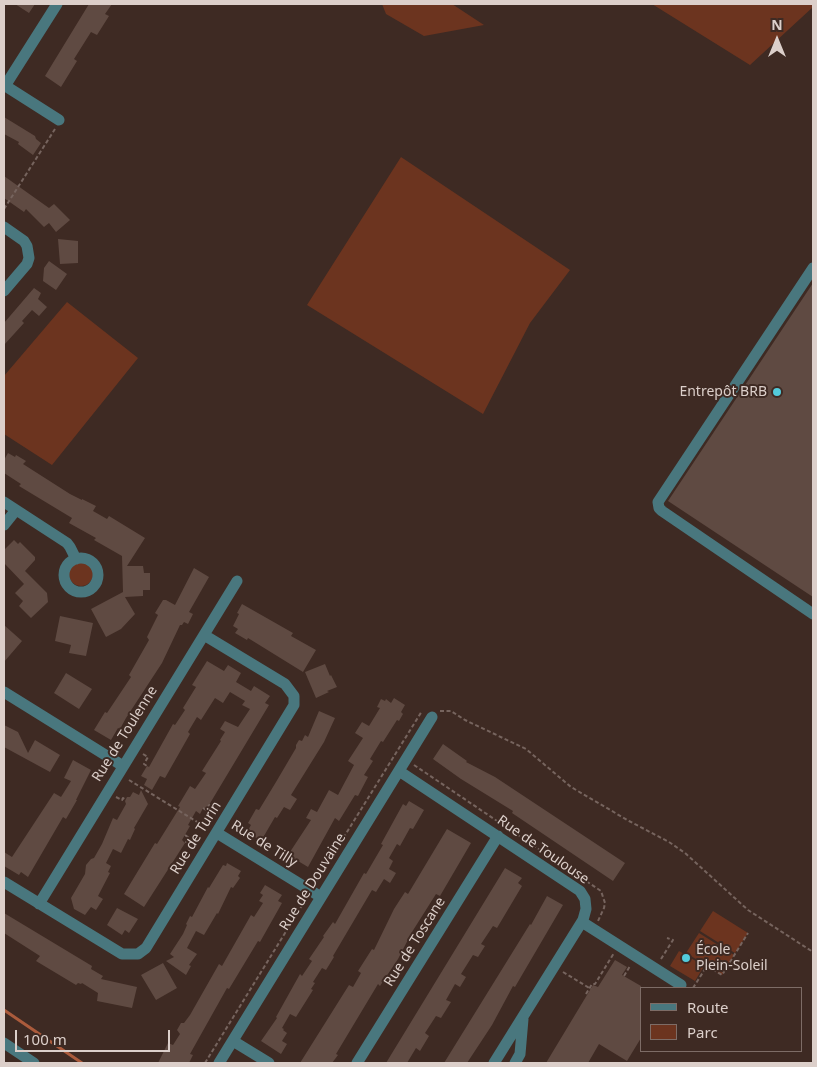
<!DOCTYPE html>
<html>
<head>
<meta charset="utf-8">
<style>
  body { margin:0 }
  #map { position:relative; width:817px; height:1067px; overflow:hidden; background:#3e2a23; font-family:"Noto Sans",sans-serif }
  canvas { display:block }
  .frame { position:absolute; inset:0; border:5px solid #dccfca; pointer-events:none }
  .legend { position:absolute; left:640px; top:987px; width:162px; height:65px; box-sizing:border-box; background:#3e2a23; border:1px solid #7d6c66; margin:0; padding:6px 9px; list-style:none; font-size:15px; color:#dccfca }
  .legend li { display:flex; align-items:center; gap:10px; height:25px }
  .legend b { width:25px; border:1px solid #7d6c66 }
  .north { position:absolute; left:752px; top:15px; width:50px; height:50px; -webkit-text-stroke:4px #3e2a23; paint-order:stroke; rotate:0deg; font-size:14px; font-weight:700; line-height:20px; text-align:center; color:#dccfca }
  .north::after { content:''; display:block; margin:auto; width:18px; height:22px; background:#dccfca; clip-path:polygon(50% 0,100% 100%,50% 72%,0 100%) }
  .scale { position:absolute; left:15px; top:1030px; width:155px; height:22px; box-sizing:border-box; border:2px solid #dccfca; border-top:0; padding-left:6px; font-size:15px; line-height:18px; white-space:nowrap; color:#dccfca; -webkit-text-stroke:4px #3e2a23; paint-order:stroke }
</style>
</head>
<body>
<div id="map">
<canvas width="817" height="1067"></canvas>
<div class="frame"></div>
<ul class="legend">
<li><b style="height:6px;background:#49777e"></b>Route</li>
<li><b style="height:14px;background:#6c341f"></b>Parc</li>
</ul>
<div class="north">N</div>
<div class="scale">100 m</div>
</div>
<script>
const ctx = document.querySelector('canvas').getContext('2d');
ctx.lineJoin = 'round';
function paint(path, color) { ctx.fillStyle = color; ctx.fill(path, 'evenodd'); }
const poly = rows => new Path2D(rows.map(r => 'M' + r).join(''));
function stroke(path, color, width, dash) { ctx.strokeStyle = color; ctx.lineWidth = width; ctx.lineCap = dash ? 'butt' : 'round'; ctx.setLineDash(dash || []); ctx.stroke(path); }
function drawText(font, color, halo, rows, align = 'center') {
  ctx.font = font + ' "Noto Sans",sans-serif'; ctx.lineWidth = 4; ctx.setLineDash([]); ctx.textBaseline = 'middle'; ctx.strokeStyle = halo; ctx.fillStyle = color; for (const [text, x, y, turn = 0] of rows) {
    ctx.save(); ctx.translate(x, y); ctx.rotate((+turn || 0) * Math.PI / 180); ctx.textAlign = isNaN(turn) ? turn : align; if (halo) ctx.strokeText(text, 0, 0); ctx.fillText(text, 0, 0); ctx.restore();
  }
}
const green = poly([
  [382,4,452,4,484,25,424,36,386,14],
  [652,4,813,4,813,7,750,65],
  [401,157,570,270,530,323,483,414,307,305],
  [67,302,138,358,52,465,4,434,4,376],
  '69 574a12 12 0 1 1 24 0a12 12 0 1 1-24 0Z',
  [713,911,748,933,735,953,700,931],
  [699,933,734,955,722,975,686,953],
  [679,951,704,966,695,981,670,966]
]);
const stream = poly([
  [4,1010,82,1063]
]);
const building = poly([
  [15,4,35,4,29,13],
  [89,4,112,4,105,14,109,16,97,35,91,32,74,59,77,61,61,87,45,76],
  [4,117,35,136,36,139,41,143,33,155,18,144,19,142,4,134],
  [4,176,49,208,54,204,70,220,56,232,49,223,44,227,26,209,24,212,4,198],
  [58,239,78,241,78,263,60,264],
  [49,261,67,274,56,290,43,281,44,268],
  [813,283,813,597,668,501],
  [34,288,41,293,38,299,47,307,39,316,32,310,22,321,24,323,4,345,4,323],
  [8,453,15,457,16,455,26,461,23,464,70,494,82,500,82,499,96,506,93,511,107,519,109,516,145,538,127,566,143,566,144,573,150,573,150,590,143,590,143,596,125,597,135,614,121,629,106,637,91,609,123,592,122,556,94,540,96,538,69,523,72,518,19,486,21,484,4,473,4,460],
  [14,540,18,544,20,542,35,557,35,560,25,571,47,593,48,602,31,618,19,606,23,601,15,593,24,584,4,563,4,550],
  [194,568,209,577,189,612,193,614,188,624,184,622,182,625,180,625,162,663,126,718,120,729,118,728,111,740,94,730,105,712,107,713,131,677,129,675,149,640,147,637,158,615,155,613,163,600,166,600,175,605],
  [242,604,293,633,291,636,316,650,303,672,248,638,247,640,235,633,238,629,233,626,239,614,237,613],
  [60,616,93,623,86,656,69,653,71,645,55,641],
  [4,625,22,641,4,662],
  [207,661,224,671,228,665,241,673,236,682,251,691,254,686,270,696,265,703,269,705,206,810,203,808,200,814,196,811,188,825,190,826,182,840,185,843,144,907,124,894,155,843,157,844,180,807,178,806,190,786,195,789,206,773,202,771,221,741,220,740,225,732,220,729,225,721,238,727,250,709,242,705,245,701,230,692,223,703,215,698,201,720,197,717,188,732,190,734,165,778,160,776,152,790,144,785,147,779,141,776,147,766,149,767,173,724,175,725,185,710,183,708,196,687,192,685],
  [325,664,330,676,331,675,337,687,327,691,329,692,316,698,305,672],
  [66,673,92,689,79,709,54,693],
  [394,698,405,705,401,712,403,714,399,721,397,720,383,742,381,741,370,759,373,761,364,775,368,777,358,796,355,795,339,821,335,818,308,867,288,855,311,820,306,818,311,809,317,812,329,790,338,795,354,765,348,761,363,738,355,733,362,722,369,726,380,708,377,707,381,699,385,701,386,699,391,703],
  [319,711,335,718,324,742,291,795,297,799,290,810,284,807,277,818,275,817,261,841,247,832,251,825,248,823,256,809,259,810,276,782,296,748,296,745,299,740,302,741,305,735,308,737],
  [4,725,18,732,28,753,35,740,60,755,50,772,4,747],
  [443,744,467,761,466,762,495,777,625,863,613,881,512,813,513,811,461,779,433,759],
  [73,760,91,770,76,800,77,800,66,819,63,817,28,877,21,872,19,875,4,866,4,852,12,857,54,793,61,797,71,781,64,778],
  [141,790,148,804,134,828,135,829,130,840,128,839,121,853,113,849,106,863,111,866,108,872,110,873,98,896,103,899,96,910,91,907,85,915,74,909,71,898,85,874,86,865,91,859,94,858,102,844,113,818,117,820,126,804,125,801,127,797,130,797,133,792,139,795],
  [409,801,424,810,413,829,410,828,400,846,397,844,389,858,393,861,389,869,396,873,390,883,384,879,376,892,372,890,333,956,334,957,326,970,322,968,313,982,315,983,311,989,313,990,296,1017,290,1014,282,1028,284,1029,283,1030,287,1033,282,1041,287,1044,281,1054,261,1041,277,1018,276,1017,300,974,302,976,312,961,309,959,324,937,323,936,333,922,335,924,364,873,366,874,383,845,381,844,403,804,406,806],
  [447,829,471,843,440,896,436,894,412,932,398,959,380,986,378,984,336,1054,338,1055,332,1063,300,1063,349,985,353,987,361,973,358,971,372,949,374,950,394,909,405,892,408,894],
  [227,863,241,871,238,876,240,878,233,888,231,887,218,914,217,913,204,935,196,931,187,948,197,954,189,965,191,966,186,975,166,961,174,957,170,954,183,934,187,925,186,924,190,916,192,917,208,887,209,888,223,865,226,866],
  [505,868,522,878,518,883,522,886,497,928,493,926,481,944,485,946,478,957,473,955,461,974,466,977,460,987,455,984,446,1000,451,1002,441,1018,436,1016,425,1033,429,1036,420,1051,416,1048,407,1063,386,1063],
  [265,885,282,895,278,901,282,903,260,942,258,941,229,989,227,988,190,1054,193,1055,189,1063,158,1063,168,1043,173,1045,180,1034,177,1030,181,1023,184,1023,190,1015,219,964,222,966,251,915,254,917,263,903,259,901,263,895,260,893],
  [547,896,563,905,522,975,515,987,513,986,492,1025,467,1063,444,1063,530,924,531,925],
  [117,908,138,919,129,933,125,930,122,935,107,925],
  [4,913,92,966,91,969,103,976,101,979,137,987,132,1008,97,1001,98,993,82,983,81,984,78,983,76,985,36,961,40,956,4,933],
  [615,960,627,967,622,975,641,986,641,1038,627,1061,599,1044,588,1063,546,1063,593,985,598,987],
  [163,963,177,988,156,1000,141,975]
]);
const path = poly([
  [4,209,55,129],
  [440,711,451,711,465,720,526,749,571,787,629,821,669,842,685,853,748,910,813,952],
  [143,754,148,757,144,764,147,766],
  [414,765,601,891,605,903,604,908,598,921],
  [129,780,207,828],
  [116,797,122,800,123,798,126,800],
  [203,808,206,810,210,804,218,809],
  [185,835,189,838,186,842,196,848],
  [316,882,422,711],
  [661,959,673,940,667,938],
  [563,972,591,989],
  [624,976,630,966],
  [693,988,707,966,722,975,748,933],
  [586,994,592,984,595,984,614,953],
  [205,1063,306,899]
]);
const minor = poly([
  [4,85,59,120],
  [5,86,57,4],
  [4,227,24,241,27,246,29,258,27,264,4,291],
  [813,268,658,502,659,508,662,511,813,614],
  [4,502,67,543,70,547,76,559],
  [4,525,16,510],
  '64 575a17 17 0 1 1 34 0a17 17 0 1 1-34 0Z',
  [4,692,123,766],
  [399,771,580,891,585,899,586,909,583,920,494,1063],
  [217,833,321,897],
  [4,882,122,954,138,954,146,948,294,705,294,696,285,684,204,635],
  [39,904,237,581],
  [582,922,681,985],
  [233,1041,269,1063],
  [4,1043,34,1063],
  [219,1063,432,717],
  [357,1063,498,836],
  [515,1063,520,1054,523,1019]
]);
const markers = [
  [777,392,5,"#53cbdb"],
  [686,958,5,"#53cbdb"]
];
const poiNames = [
  ["Entrepôt BRB",767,392],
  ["École",696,950,"left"],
  ["Plein-Soleil",696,966,"left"]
];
const streetNames = [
  ["Rue de Toulenne",125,734,-58],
  ["Rue de Turin",196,838,-58],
  ["Rue de Tilly",264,844,32],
  ["Rue de Toulouse",543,850,35],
  ["Rue de Douvaine",313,882,-58],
  ["Rue de Toscane",415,942,-58]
];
paint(green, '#6c341f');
stroke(stream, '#ab5b3c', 3);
paint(building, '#5f4a42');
stroke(path, '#76645e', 2, [4, 2.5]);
stroke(minor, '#49777e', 11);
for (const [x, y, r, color] of markers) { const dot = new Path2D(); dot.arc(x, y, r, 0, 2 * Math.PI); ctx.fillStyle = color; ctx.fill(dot); stroke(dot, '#3e2a23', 2); }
drawText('14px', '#dccfca', '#3e2a23', poiNames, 'right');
drawText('14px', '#dccfca', '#3e2a23', streetNames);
</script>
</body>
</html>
